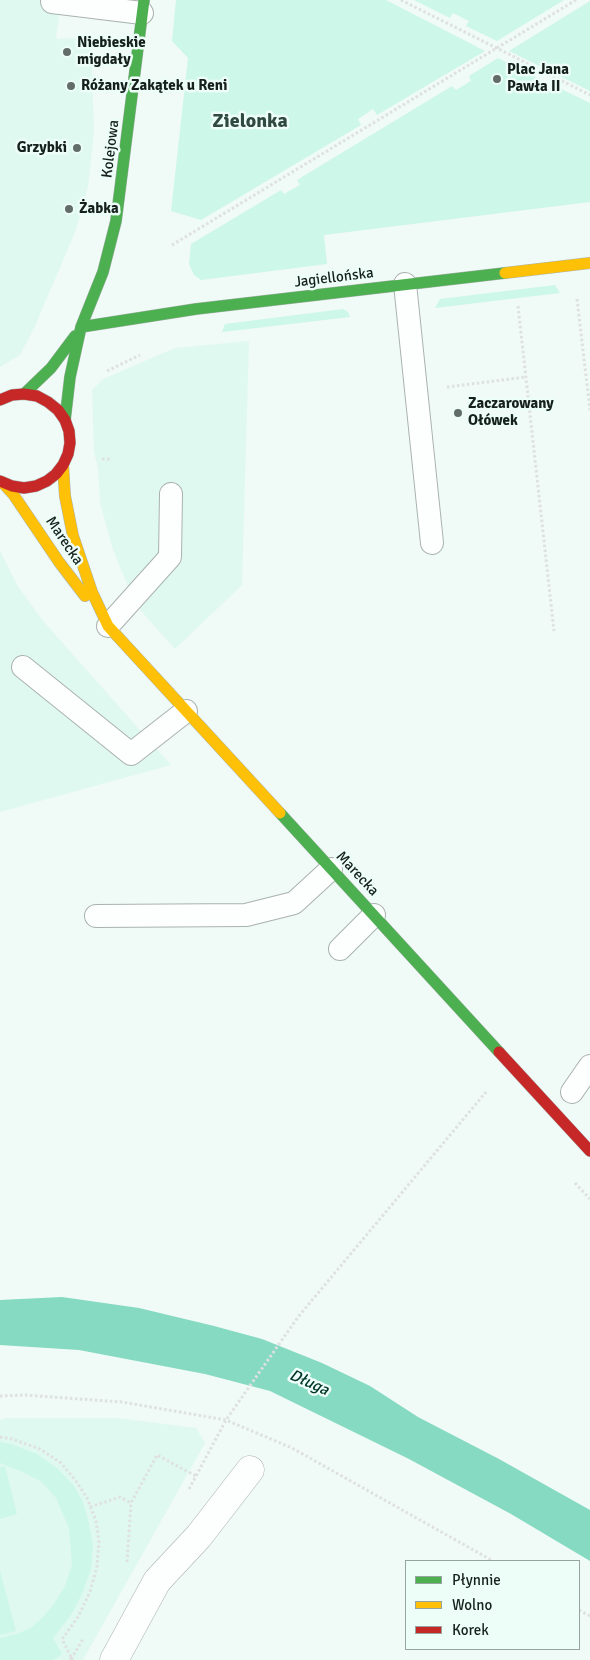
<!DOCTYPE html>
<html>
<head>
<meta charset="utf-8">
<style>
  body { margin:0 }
  #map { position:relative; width:590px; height:1660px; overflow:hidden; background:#f0faf6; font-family:Signika,sans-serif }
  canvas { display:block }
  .legend { position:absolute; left:405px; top:1560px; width:175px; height:90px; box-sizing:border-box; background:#ecfef7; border:1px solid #96a5a0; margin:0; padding:6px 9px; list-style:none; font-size:15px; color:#16201d }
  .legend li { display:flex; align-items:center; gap:10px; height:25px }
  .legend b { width:25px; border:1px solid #96a5a0 }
</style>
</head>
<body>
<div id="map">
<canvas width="590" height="1660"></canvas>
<ul class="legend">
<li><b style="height:6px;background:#4caf50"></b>Płynnie</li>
<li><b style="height:6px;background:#ffc107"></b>Wolno</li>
<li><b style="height:6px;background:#c62828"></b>Korek</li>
</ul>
</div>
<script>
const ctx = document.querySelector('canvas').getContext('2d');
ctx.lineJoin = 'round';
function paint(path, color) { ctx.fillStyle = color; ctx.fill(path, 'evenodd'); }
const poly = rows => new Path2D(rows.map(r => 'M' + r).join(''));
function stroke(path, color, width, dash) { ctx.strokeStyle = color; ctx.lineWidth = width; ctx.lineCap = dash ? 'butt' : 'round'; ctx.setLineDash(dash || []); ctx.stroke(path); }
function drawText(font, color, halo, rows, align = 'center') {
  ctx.font = font + ' Signika,sans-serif'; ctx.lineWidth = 5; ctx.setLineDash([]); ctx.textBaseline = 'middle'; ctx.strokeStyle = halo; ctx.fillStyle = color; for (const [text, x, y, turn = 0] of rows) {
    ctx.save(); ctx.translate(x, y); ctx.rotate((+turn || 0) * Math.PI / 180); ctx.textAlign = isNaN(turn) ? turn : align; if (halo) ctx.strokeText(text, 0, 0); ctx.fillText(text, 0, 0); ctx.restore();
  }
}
const built = poly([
  [0,0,61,0,56,39,91,37,94,132,88,187,76,230,35,326,20,355,0,367],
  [249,341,242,585,175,649,141,611,126,582,112,547,100,503,98,469,94,452,92,390,103,379,175,348],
  [0,551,19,588,44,622,171,765,0,812],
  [6,1418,118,1418,196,1428,205,1443,83,1660,0,1660,0,1420]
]);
const green = poly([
  [176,0,386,0,485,51,377,115,373,109,358,119,361,125,201,220,171,211,188,58,172,41],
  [414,0,564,0,497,41,466,26,469,21,453,13,450,18],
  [590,1,590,91,509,51],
  [498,58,540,79,537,85,553,93,557,87,590,103,590,202,324,235,327,264,201,280,194,275,189,264,191,244,281,190,284,194,300,185,297,180,452,86,456,90,471,81,469,76],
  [555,285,560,293,435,308,440,299],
  [343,309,348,312,350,317,222,332,225,324],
  [0,1442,11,1444,37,1454,58,1469,74,1486,83,1502,89,1523,93,1545,91,1569,82,1594,71,1615,53,1638,62,1654,53,1660,0,1660,0,1638,17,1634,32,1627,42,1618,54,1604,65,1586,72,1565,69,1528,56,1498,42,1482,23,1472,0,1463],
  [5,1466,17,1514,0,1519,0,1467],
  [0,1571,16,1631,0,1635]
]);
const water = poly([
  [62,1297,139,1308,214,1326,262,1339,322,1363,370,1386,418,1417,499,1459,590,1510,590,1561,511,1514,409,1459,270,1391,205,1374,79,1350,0,1345,0,1300]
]);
const path = poly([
  [401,0,590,95],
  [172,245,576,0],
  [577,299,590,410],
  [518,306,554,631],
  [107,371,140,355],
  [447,387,526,377],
  [102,459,111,459],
  [575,1183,590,1199],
  [0,1396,24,1395,122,1402,226,1420,292,1448,493,1561],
  [0,1437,12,1439,40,1449,61,1463,76,1481,87,1498,96,1521,99,1542,97,1566,90,1592,78,1617,62,1639,72,1659,69,1660],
  [189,1489,226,1420,298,1317,486,1092],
  [90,1507,120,1497,131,1503],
  [127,1562,131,1503,157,1455,196,1476],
  [579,1610,590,1616],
  [71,1659,83,1639]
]);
const lane = poly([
  [52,0,52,2,142,13],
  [405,284,432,543],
  [108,626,170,557,171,494],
  [23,667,131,754,186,711],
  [96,916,246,915,294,903,331,869],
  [340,949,374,915],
  [572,1092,590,1066]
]);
const street = poly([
  [114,1660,157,1581,199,1536,250,1470]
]);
const fast = poly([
  [81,327,196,309,505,273],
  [24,394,51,368,75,336],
  [65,420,70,377,81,327,103,272,116,221,144,0],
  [280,813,499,1052]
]);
const slow = poly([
  [505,273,590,263],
  [63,465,65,496,73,536,92,592,108,626,280,813],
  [2,482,13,494,59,562,85,596]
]);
const jam = poly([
  [0,400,12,395,24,394,37,396,48,402,58,410,65,420,69,431,70,443,68,454,63,465,56,474,47,481,36,486,24,488,12,486,0,481],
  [499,1052,590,1151]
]);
const markers = [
  [67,52,5,"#626c69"],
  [497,79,5,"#626c69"],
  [71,86,5,"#626c69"],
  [77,148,5,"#626c69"],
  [69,209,5,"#626c69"],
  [458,413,5,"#626c69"]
];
const poiNames = [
  ["Niebieskie",77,43],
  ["migdały",77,60],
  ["Plac Jana",507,70],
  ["Pawła II",507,87],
  ["Różany Zakątek u Reni",81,86],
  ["Grzybki",67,148,"right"],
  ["Żabka",79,209],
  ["Zaczarowany",468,404],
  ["Ołówek",468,421]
];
const streetNames = [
  ["Kolejowa",111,149,-83],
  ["Jagiellońska",334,278,-7],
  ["Marecka",64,541,56],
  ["Marecka",357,874,47]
];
const waterNames = [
  ["Długa",309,1383,24]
];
const districtNames = [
  ["Zielonka",250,122]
];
paint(built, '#e0f9f0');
paint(green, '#cdf7e8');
paint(water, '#85dac1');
stroke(lane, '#a9b2af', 24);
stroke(street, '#a9b2af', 29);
stroke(fast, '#a9b2af', 12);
stroke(slow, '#a9b2af', 12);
stroke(jam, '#a9b2af', 12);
stroke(path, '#dee1e0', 3, [2.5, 2.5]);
stroke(lane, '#fdfefe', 22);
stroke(street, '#fdfefe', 28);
stroke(fast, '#4caf50', 11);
stroke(slow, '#ffc107', 11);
stroke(jam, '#c62828', 11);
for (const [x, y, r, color] of markers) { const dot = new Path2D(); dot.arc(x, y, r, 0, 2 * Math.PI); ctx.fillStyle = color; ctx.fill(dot); stroke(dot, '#ecfef7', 2); }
drawText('bold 15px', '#16201d', '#ecfef7', poiNames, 'left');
drawText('15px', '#16201d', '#ecfef7', streetNames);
drawText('italic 16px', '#003528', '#ecfef7', waterNames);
drawText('bold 20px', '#314a41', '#ecfef7', districtNames);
</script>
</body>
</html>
